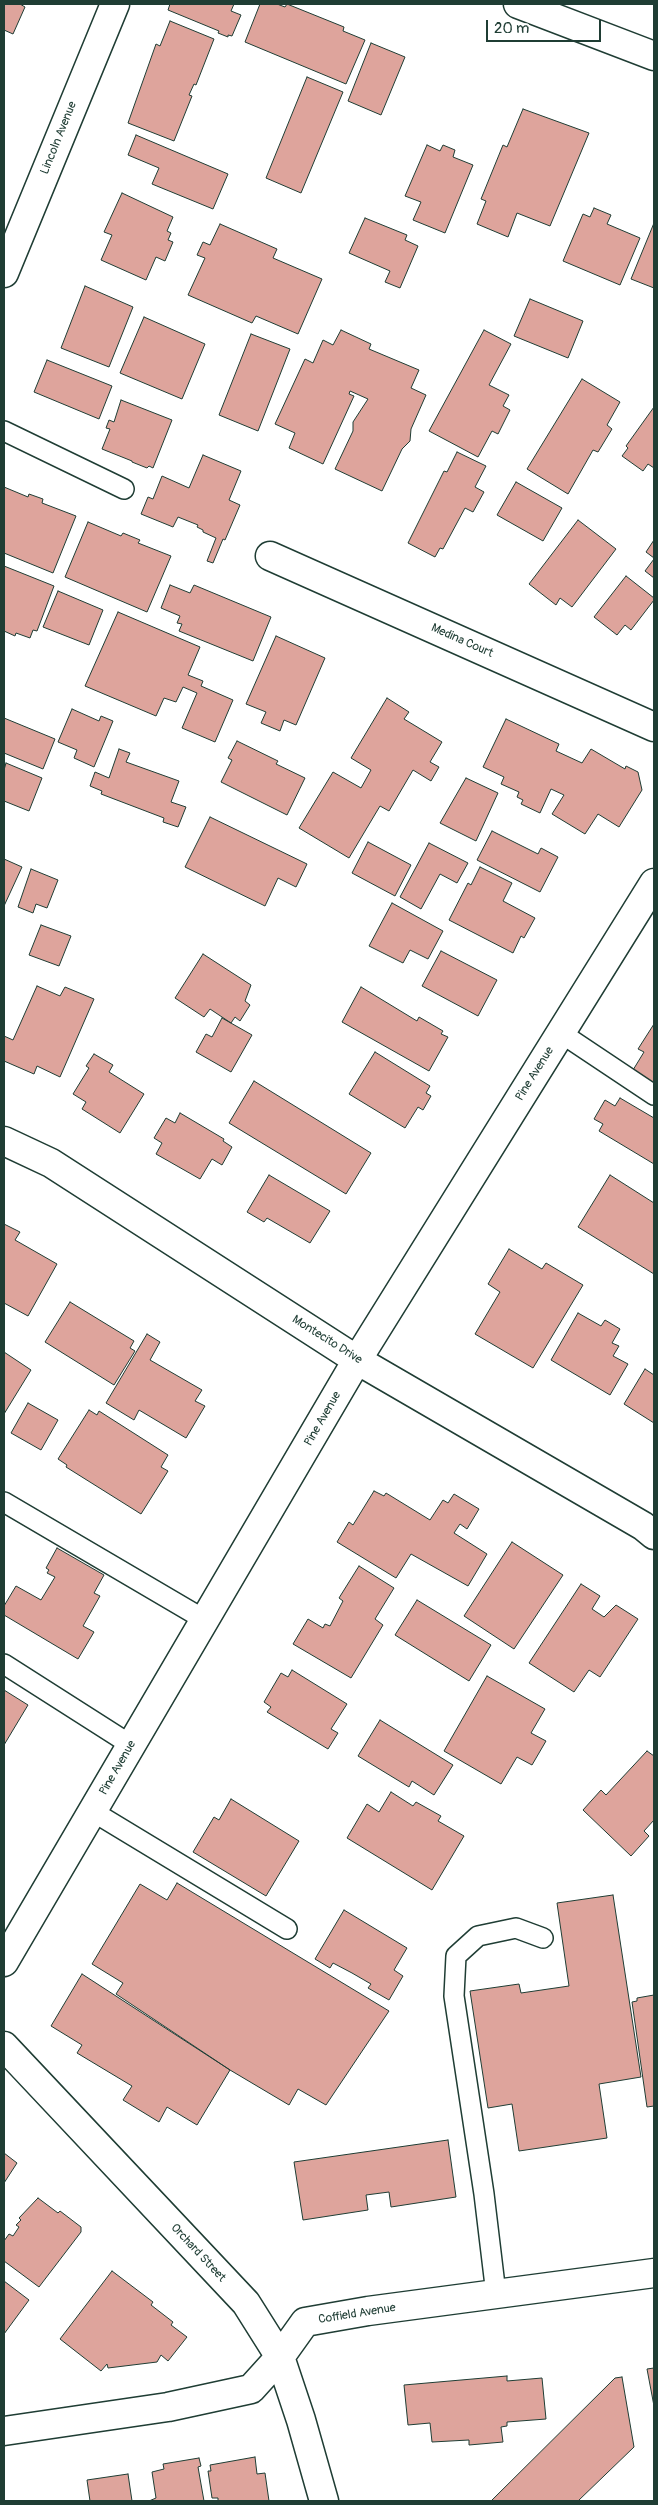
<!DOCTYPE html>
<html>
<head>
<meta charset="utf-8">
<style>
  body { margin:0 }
  #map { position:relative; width:658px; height:2505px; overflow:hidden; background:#fff; font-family:Pangolin,sans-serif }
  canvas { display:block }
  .frame { position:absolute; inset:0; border:5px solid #1f3d34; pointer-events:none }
  .scale { position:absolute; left:486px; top:20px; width:115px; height:22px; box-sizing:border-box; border:2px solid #1f3d34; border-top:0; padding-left:6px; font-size:15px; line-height:18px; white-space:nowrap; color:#1f3d34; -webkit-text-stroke:4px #fff; paint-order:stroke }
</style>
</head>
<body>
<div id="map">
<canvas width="658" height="2505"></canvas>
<div class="frame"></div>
<div class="scale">20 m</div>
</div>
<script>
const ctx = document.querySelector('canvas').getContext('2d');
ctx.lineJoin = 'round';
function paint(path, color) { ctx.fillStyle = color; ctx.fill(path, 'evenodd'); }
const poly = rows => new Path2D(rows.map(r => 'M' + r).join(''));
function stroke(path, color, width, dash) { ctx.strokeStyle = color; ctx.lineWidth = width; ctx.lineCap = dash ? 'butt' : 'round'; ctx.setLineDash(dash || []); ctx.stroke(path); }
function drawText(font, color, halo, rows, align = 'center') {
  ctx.font = font + ' Pangolin,sans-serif'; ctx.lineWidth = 4; ctx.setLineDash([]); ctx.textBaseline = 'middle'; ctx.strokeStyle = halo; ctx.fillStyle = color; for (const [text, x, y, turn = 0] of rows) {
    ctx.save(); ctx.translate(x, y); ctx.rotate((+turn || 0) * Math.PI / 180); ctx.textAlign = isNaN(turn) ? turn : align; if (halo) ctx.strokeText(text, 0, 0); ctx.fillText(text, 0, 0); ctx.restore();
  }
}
const building = poly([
  [4,4,20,4,25,7,13,34,4,30,4,4],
  [170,4,234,4,231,11,241,15,232,36,228,35,228,37,218,33,219,31,168,10,170,4],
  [260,4,277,4,285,7,287,4,344,27,343,31,365,40,346,84,245,42,260,4],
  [170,21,214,39,196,85,194,84,189,95,192,96,174,141,128,123,156,44,160,46,170,21],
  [371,43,405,57,381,115,348,101,371,43],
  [307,77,343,92,301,193,266,178,307,77],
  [523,109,589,133,550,226,517,213,508,237,477,224,486,201,481,199,503,145,507,147,523,109],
  [136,135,228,174,213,209,152,184,159,168,128,155,136,135],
  [427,145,440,151,443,145,455,150,453,157,473,165,445,233,413,220,421,202,405,196,427,145],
  [122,193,173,217,167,231,171,233,168,240,173,242,165,261,156,257,146,280,101,260,112,235,104,232,122,193],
  [594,208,611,215,607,224,640,238,620,285,563,261,583,214,590,217,594,208],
  [365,218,407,235,405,240,418,246,400,288,385,282,390,271,349,253,365,218],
  [654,223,654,288,631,279,654,223],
  [220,224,277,249,273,258,322,279,298,334,256,316,252,323,188,295,205,258,197,255,203,242,210,245,220,224],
  [85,286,133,307,109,367,61,348,85,286],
  [530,299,583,321,568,358,514,336,530,299],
  [144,317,205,344,182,399,120,373,144,317],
  [341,330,371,344,369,349,419,370,411,388,426,395,411,429,410,441,402,449,382,491,335,469,353,431,353,422,368,399,350,391,349,394,354,396,323,464,289,448,295,433,275,424,305,359,313,363,323,340,333,345,341,330],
  [484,330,511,344,489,385,509,395,503,406,510,410,498,434,492,431,478,457,429,431,484,330],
  [251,334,290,349,258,431,219,415,251,334],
  [47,360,112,386,99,419,34,392,47,360],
  [582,379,620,402,607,425,612,429,598,452,593,450,568,494,527,469,582,379],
  [121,400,172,420,153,468,149,466,147,468,132,462,132,461,102,449,110,429,106,428,109,420,114,422,121,400],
  [654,407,654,468,648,464,643,471,622,456,628,448,626,446,654,407],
  [457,452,486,466,475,487,484,492,473,512,465,508,443,549,440,548,435,557,408,543,444,471,447,472,457,452],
  [203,455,241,471,229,500,240,505,225,540,223,539,213,563,207,561,216,538,203,532,203,530,197,527,198,525,178,517,173,527,141,514,148,497,153,499,162,476,189,488,203,455],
  [516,482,562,508,543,541,497,515,516,482],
  [4,487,28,497,29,494,43,499,42,503,76,516,53,573,4,553,4,487],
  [578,520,616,549,572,607,560,598,556,605,529,584,578,520],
  [88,522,121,536,123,533,140,540,138,543,171,556,147,612,65,577,88,522],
  [654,540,654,558,646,552,654,540],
  [654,559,654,578,645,571,654,559],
  [4,566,54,586,37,631,33,630,30,638,16,633,15,636,4,631,4,566],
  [626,576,654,598,654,600,631,630,625,625,617,635,594,617,626,576],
  [170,585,190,593,194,585,271,617,253,661,179,631,182,624,177,623,180,616,161,608,170,585],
  [58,591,103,610,89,645,43,627,58,591],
  [118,612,200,647,188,675,203,681,201,686,233,700,215,742,182,728,197,693,183,687,176,702,164,698,156,716,85,686,118,612],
  [276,636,325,658,296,725,284,720,280,731,261,723,266,712,246,704,276,636],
  [387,698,409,712,404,719,442,742,430,762,439,767,431,781,413,770,389,811,380,806,349,858,299,828,333,772,361,788,371,770,351,758,387,698],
  [72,709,99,721,101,716,113,721,94,767,74,758,77,750,58,742,72,709],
  [4,718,55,739,43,769,4,753,4,718],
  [506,719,559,744,556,751,582,763,591,749,625,769,626,766,638,772,642,790,619,827,598,814,585,834,552,814,564,795,551,789,540,813,521,804,523,800,517,797,519,792,501,784,504,777,483,767,506,719],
  [237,741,278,761,276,764,305,778,287,815,221,782,232,760,228,758,237,741],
  [119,749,130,753,126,762,179,781,171,802,186,807,178,827,163,822,164,818,101,794,102,791,90,786,95,772,109,778,119,749],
  [6,763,42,778,29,811,4,801,4,770,6,763],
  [466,778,498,793,476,841,440,823,466,778],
  [210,817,307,864,296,887,278,878,265,906,185,867,210,817],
  [492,831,538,854,541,848,558,857,540,892,477,860,492,831],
  [368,842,411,865,395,896,352,873,368,842],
  [429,843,468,863,457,883,440,874,421,909,400,897,429,843],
  [4,859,22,867,4,906,4,859],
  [480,867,512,883,503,901,535,918,524,938,521,936,513,953,449,920,468,883,471,885,480,867],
  [31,869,58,880,47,908,36,904,33,913,18,907,31,869],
  [392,903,443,931,428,959,410,950,403,963,369,946,392,903],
  [41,925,71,936,59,966,29,955,41,925],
  [441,951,497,980,478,1016,422,986,441,951],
  [203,954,251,985,245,1001,250,1005,240,1021,235,1017,231,1023,210,1009,204,1017,175,998,203,954],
  [37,986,60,996,65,987,94,999,60,1077,37,1066,34,1074,4,1061,4,1036,13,1040,37,986],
  [361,987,417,1021,419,1017,443,1031,441,1034,448,1037,429,1071,342,1022,361,987],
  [222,1018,252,1035,231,1072,196,1052,206,1034,212,1037,222,1018],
  [654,1024,654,1084,633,1070,644,1052,638,1049,654,1024],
  [375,1052,430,1086,426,1093,431,1096,423,1110,418,1107,405,1128,349,1094,375,1052],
  [94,1054,113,1065,109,1072,144,1094,120,1133,82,1109,86,1102,73,1094,89,1068,86,1066,94,1054],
  [254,1081,371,1153,346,1194,229,1123,254,1081],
  [620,1098,654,1118,654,1164,599,1131,603,1124,594,1119,605,1100,615,1106,620,1098],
  [180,1113,224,1139,223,1141,232,1147,222,1165,212,1159,200,1179,156,1154,162,1143,154,1138,166,1118,175,1123,180,1113],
  [269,1175,330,1211,310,1243,267,1218,264,1222,247,1212,269,1175],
  [610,1175,654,1203,654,1274,578,1227,610,1175],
  [4,1224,20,1232,15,1240,57,1264,28,1316,4,1303,4,1224],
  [509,1249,542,1269,546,1263,583,1285,533,1368,475,1334,500,1292,488,1284,509,1249],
  [70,1302,134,1341,130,1348,135,1351,114,1385,45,1342,70,1302],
  [578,1313,601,1326,605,1320,620,1329,612,1343,619,1346,613,1356,628,1364,610,1395,551,1360,578,1313],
  [147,1334,160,1342,150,1360,202,1390,195,1401,205,1406,186,1438,139,1410,134,1420,106,1403,147,1334],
  [4,1352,31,1370,4,1414,4,1352],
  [645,1369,654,1375,654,1423,624,1404,645,1369],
  [28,1403,58,1420,41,1450,11,1433,28,1403],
  [89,1410,97,1415,99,1411,168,1455,161,1467,168,1471,141,1514,66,1467,67,1465,58,1459,89,1410],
  [374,1491,384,1496,386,1493,430,1520,443,1500,448,1503,454,1494,479,1509,467,1529,460,1524,454,1533,487,1554,468,1586,411,1554,396,1578,337,1542,349,1522,353,1525,374,1491],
  [512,1542,563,1575,514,1649,464,1616,512,1542],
  [57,1548,104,1575,94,1593,100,1596,83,1626,94,1632,78,1659,4,1615,4,1606,16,1586,41,1600,55,1577,47,1573,49,1570,46,1568,57,1548],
  [359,1566,394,1588,375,1619,383,1625,351,1678,293,1644,308,1619,323,1628,325,1624,330,1626,343,1601,339,1598,359,1566],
  [581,1584,600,1596,592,1609,604,1617,616,1605,638,1619,600,1677,589,1670,574,1692,529,1663,581,1584],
  [417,1600,491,1645,469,1681,395,1635,417,1600],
  [292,1670,347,1704,331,1729,338,1733,328,1749,267,1712,271,1707,264,1702,281,1673,288,1677,292,1670],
  [487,1676,545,1709,531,1733,546,1741,532,1765,517,1757,501,1784,444,1751,487,1676],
  [4,1690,28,1705,4,1745,4,1690],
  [380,1720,453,1765,434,1795,412,1781,409,1787,358,1756,380,1720],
  [647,1751,654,1756,654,1820,644,1831,649,1836,631,1856,583,1810,601,1790,606,1795,647,1751],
  [391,1792,413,1806,416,1802,441,1816,438,1821,464,1836,432,1890,347,1838,367,1804,379,1812,391,1792],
  [231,1799,299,1841,266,1896,193,1852,214,1817,219,1820,231,1799],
  [177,1883,389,2011,326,2105,298,2089,289,2105,230,2070,116,1994,123,1983,92,1964,140,1884,167,1900,177,1883],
  [613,1895,641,2077,599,2084,607,2138,519,2151,512,2104,488,2108,470,1991,519,1984,521,1993,569,1986,557,1903,613,1895],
  [344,1910,407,1948,394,1970,403,1976,389,2000,368,1988,371,1984,352,1973,333,1963,330,1968,315,1959,344,1910],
  [82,1974,230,2070,197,2125,167,2107,159,2122,123,2100,132,2086,77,2053,82,2045,51,2026,82,1974],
  [654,1995,654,2106,647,2107,632,2002,637,2001,637,1998,654,1995],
  [448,2140,456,2197,391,2207,389,2192,366,2195,368,2210,303,2220,294,2162,448,2140],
  [4,2153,17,2163,4,2183,4,2153],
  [38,2198,58,2213,60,2211,81,2227,81,2232,39,2287,4,2261,4,2241,9,2234,13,2236,19,2227,16,2225,21,2220,19,2218,38,2198],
  [112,2271,153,2302,151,2305,173,2322,171,2325,187,2337,168,2361,161,2355,157,2362,108,2368,107,2364,101,2371,60,2339,112,2271],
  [4,2281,29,2300,4,2334,4,2281],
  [654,2368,654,2406,647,2369,654,2368],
  [507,2376,507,2381,542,2378,546,2419,507,2422,507,2426,501,2427,503,2442,469,2445,469,2440,432,2442,430,2423,408,2425,404,2385,507,2376],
  [622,2377,634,2447,578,2501,491,2501,615,2378,622,2377],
  [255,2457,257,2474,265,2473,269,2501,218,2501,218,2498,212,2498,208,2471,211,2471,210,2465,255,2457],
  [199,2458,201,2466,198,2467,204,2501,149,2501,156,2498,152,2472,164,2469,163,2464,199,2458],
  [128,2474,132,2501,90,2501,87,2480,128,2474]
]);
const service = poly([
  [4,431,124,489],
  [561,1033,654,1095],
  [4,1502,205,1620],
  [4,1664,131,1745],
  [92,1811,287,1929],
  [496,2294,484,2194,454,1996,456,1956,478,1936,516,1928,543,1938]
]);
const minor = poly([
  [518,4,654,56],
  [4,273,115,4],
  [270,556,654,727],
  [4,1141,51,1163,357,1360,643,1526,654,1535],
  [4,1962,357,1360,654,883],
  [4,2046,246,2303,280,2357,301,2420,324,2501],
  [4,2431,168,2407,251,2389,280,2357,305,2322,368,2311,654,2273]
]);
const streetNames = [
  ["Lincoln Avenue",59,138,-68],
  ["Medina Court",462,641,24],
  ["Pine Avenue",535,1074,-58],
  ["Montecito Drive",327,1340,32],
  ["Pine Avenue",323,1419,-60],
  ["Pine Avenue",118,1768,-60],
  ["Orchard Street",198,2253,47],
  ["Coffield Avenue",357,2314,-9]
];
paint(building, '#dea49c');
stroke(building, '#1f3d34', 1);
stroke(service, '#1f3d34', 22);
stroke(minor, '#1f3d34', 31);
stroke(service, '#fff', 19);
stroke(minor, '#fff', 28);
drawText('12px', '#1f3d34', '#fff', streetNames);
</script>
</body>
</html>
